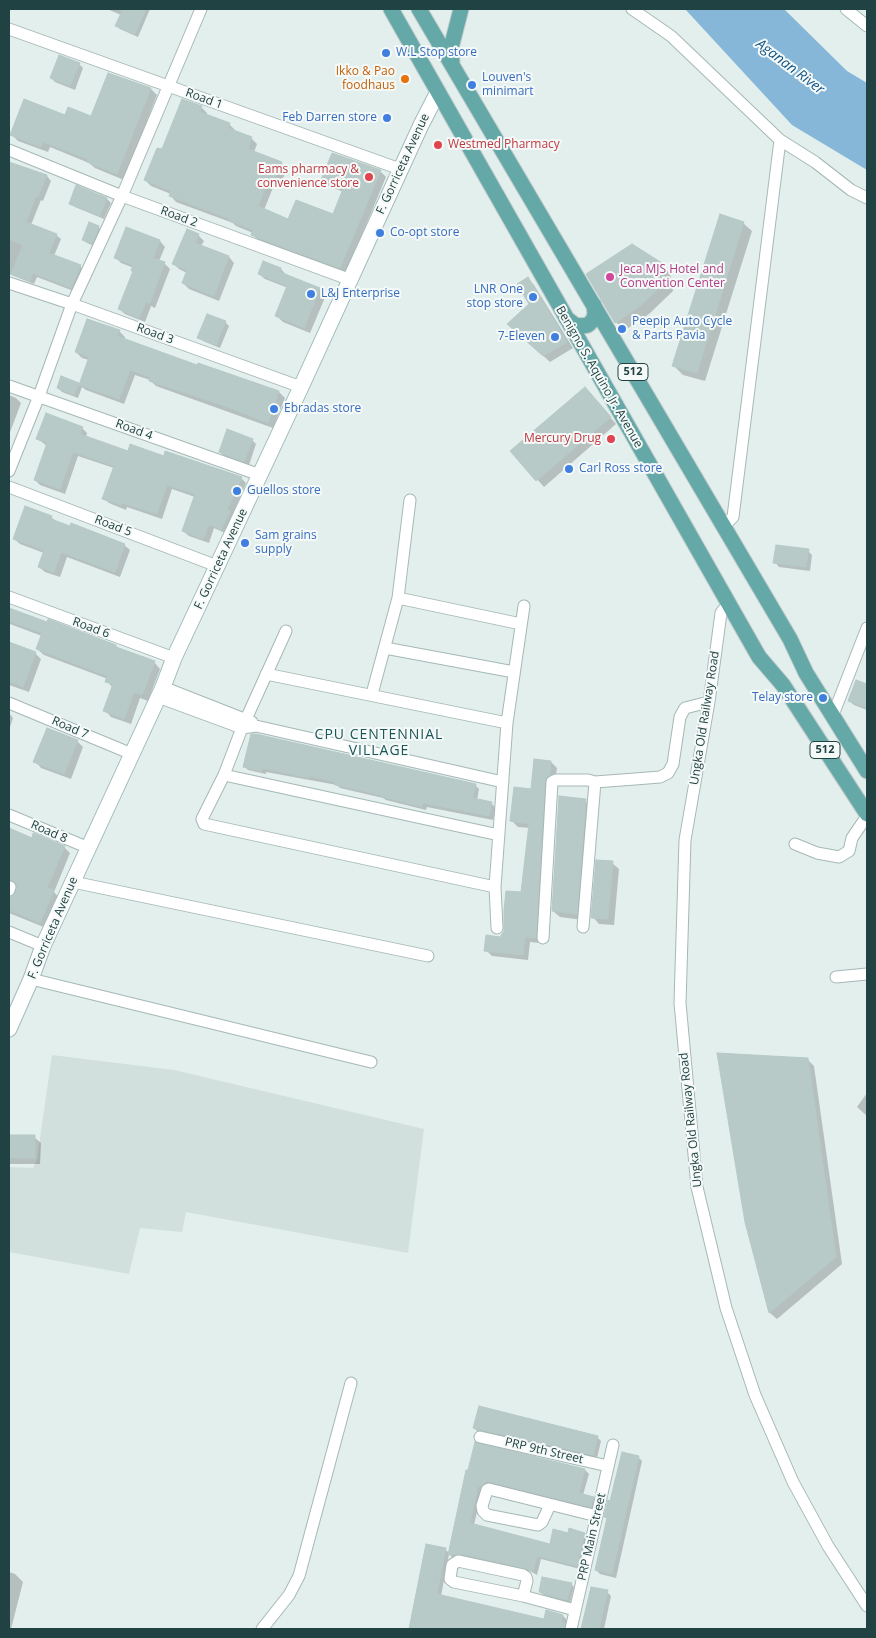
<!DOCTYPE html>
<html>
<head>
<meta charset="utf-8">
<style>
  body { margin:0 }
  #map { position:relative; width:876px; height:1638px; overflow:hidden; background:#e3efed; font-family:"Open Sans",sans-serif }
  canvas { display:block }
  .frame { position:absolute; inset:0; border:10px solid #214242; pointer-events:none }
</style>
</head>
<body>
<div id="map">
<canvas width="876" height="1638"></canvas>
<div class="frame"></div>
</div>
<script>
const ctx = document.querySelector('canvas').getContext('2d');
ctx.lineJoin = 'round';
function paint(path, color) { ctx.fillStyle = color; ctx.fill(path, 'evenodd'); }
const poly = rows => new Path2D(rows.map(r => 'M' + r).join(''));
function stroke(path, color, width, dash) { ctx.strokeStyle = color; ctx.lineWidth = width; ctx.lineCap = dash ? 'butt' : 'round'; ctx.setLineDash(dash || []); ctx.stroke(path); }
function drawText(font, color, halo, rows, align = 'center') {
  ctx.font = font + ' "Open Sans",sans-serif'; ctx.lineWidth = 4; ctx.setLineDash([]); ctx.textBaseline = 'middle'; ctx.strokeStyle = halo; ctx.fillStyle = color; for (const [text, x, y, turn = 0] of rows) {
    ctx.save(); ctx.translate(x, y); ctx.rotate((+turn || 0) * Math.PI / 180); ctx.textAlign = isNaN(turn) ? turn : align; if (halo) ctx.strokeText(text, 0, 0); ctx.fillText(text, 0, 0); ctx.restore();
  }
}
const built = poly([
  [52,1055,174,1070,424,1129,408,1253,186,1212,182,1232,140,1228,129,1274,9,1252,9,1167,33,1168,37,1159]
]);
const water = poly([
  [685,9,784,9,847,71,867,83,867,170,792,125]
]);
const shadow = poly([
  [107,9,150,9,138,37,120,29,117,26,121,15],
  [79,64,83,68,75,90,55,82,51,78],
  [151,89,157,95,124,180,95,168,89,163,50,147,48,152,18,141,11,134,66,117,92,118],
  [201,107,207,113,206,115,229,124,235,130,234,131,252,139,257,144,254,152,281,163,287,169,279,187,274,185,264,210,289,220,334,216,344,192,328,186,322,180,380,171,386,177,346,273,258,240,253,235,253,233,236,226,233,223,176,202,171,196,171,194,151,186,145,180,162,151],
  [9,161,11,164,47,176,51,181,43,201,41,200,31,225,56,235,61,239,54,256,80,266,84,271,76,292,37,277,34,284,9,274],
  [77,187,107,199,111,203,104,219,75,207,70,203],
  [743,223,752,231,705,381,683,375,674,366],
  [98,227,102,231,96,247,87,243,83,239],
  [127,228,160,241,165,247,159,261,164,263,170,269,155,308,151,306,145,322,125,314,119,309,134,272,134,268,121,263,115,257],
  [198,235,204,241,201,246,229,257,234,263,219,301,189,289,183,283,187,273,179,269,174,264],
  [264,263,281,269,287,276,320,289,326,295,310,333,283,322,277,316,288,288,265,279,259,274],
  [661,264,670,273,673,291,649,314,624,331,616,322],
  [528,279,534,285,573,348,550,362,515,330,531,304],
  [225,322,229,326,220,348,203,341,199,337],
  [119,331,125,337,124,340,197,366,198,364,279,392,285,398,273,428,156,386,150,380,135,375,124,404,86,390,82,387,78,398,62,392,58,388,78,384,80,386,89,360,82,358,76,352],
  [9,395,16,398,21,403,9,435],
  [591,395,616,424,544,487,512,451],
  [82,428,87,433,86,437,128,452,164,458,241,478,246,483,232,516,234,518,227,534,214,528,209,543,189,536,183,531,195,497,172,489,162,519,127,507,126,510,109,503,103,498,114,468,78,456,65,494,40,485,35,480,47,446,38,439],
  [252,440,256,444,249,465,224,456,220,452],
  [51,517,57,522,124,545,130,550,120,577,67,557,60,577,45,572,39,567,44,553,20,544,14,539],
  [808,551,812,555,810,571,779,567,775,562],
  [9,607,13,611,116,646,119,649,154,662,160,669,148,701,140,698,131,724,111,717,105,710,113,688,107,681,108,679,44,655,37,649,42,636,10,624,9,626],
  [9,643,35,653,41,659,29,692,9,685],
  [857,681,867,685,867,710,854,705,849,701],
  [9,713,13,718,9,730],
  [77,741,83,747,71,779,41,768,35,761],
  [551,762,557,768,555,781,550,788,541,943,530,942,528,960,492,956,486,950,501,938,522,894,530,828,518,827,512,821],
  [244,766,475,785,479,789,477,800,492,804,496,808,493,820,427,807,426,810,386,800,383,798,340,788,337,785,266,772,266,774,248,770],
  [585,801,592,807,583,920,560,917,553,911],
  [9,829,32,839,64,847,70,853,54,892,59,898,46,928,9,913,9,898,10,899,17,894,19,886,16,885,11,888,9,892],
  [612,863,619,869,614,925,599,924,593,917],
  [808,1060,814,1066,842,1264,777,1319,770,1313,746,1222],
  [867,1093,867,1116,857,1107],
  [9,1136,34,1137,41,1143,40,1164,9,1164],
  [474,1428,597,1437,601,1441,597,1458,478,1432],
  [638,1457,642,1461,616,1578,600,1574,596,1570,611,1502],
  [585,1470,589,1474,583,1495,593,1498,597,1502,595,1510,482,1490,474,1525,551,1545,569,1534,585,1534,589,1538,580,1569,541,1559,537,1575,530,1571,468,1558,453,1558,449,1554,441,1596,545,1620,563,1616,567,1620,565,1629,410,1629,427,1545,445,1549,449,1553,467,1471],
  [9,1572,15,1574,23,1582,11,1629,9,1629],
  [571,1584,574,1587,570,1603,544,1595,540,1592],
  [592,1588,607,1592,611,1596,604,1629,582,1629]
]);
const building = poly([
  [123,9,146,9,135,34,115,26,123,9],
  [59,55,80,63,70,86,50,78,59,55],
  [108,73,151,88,117,174,87,162,88,159,43,142,41,147,10,135,24,99,65,115,68,107,91,116,108,73],
  [182,99,202,106,200,112,230,123,228,128,252,137,248,149,282,162,273,182,268,180,258,206,288,219,296,200,333,214,343,189,321,180,332,153,381,170,340,268,251,235,253,230,229,221,230,219,169,196,171,191,144,180,157,148,162,149,182,99],
  [9,162,47,175,38,197,36,196,26,222,57,234,49,253,81,265,71,288,33,273,30,281,11,274,23,245,9,239,9,162],
  [76,185,107,198,100,216,69,204,76,185],
  [720,214,744,222,697,373,672,366,720,214],
  [89,222,99,226,92,244,82,240,89,222],
  [126,227,160,240,153,258,165,262,150,303,146,302,139,318,118,309,133,271,131,271,133,265,114,258,126,227],
  [187,229,199,234,195,243,229,256,214,296,182,283,187,270,172,264,187,229],
  [632,244,662,263,665,282,640,306,615,323,586,274,632,244],
  [263,261,281,268,280,272,320,288,304,328,275,316,287,286,258,274,263,261],
  [528,277,567,342,543,356,507,324,529,304,517,284,528,277],
  [207,314,226,321,216,345,197,338,207,314],
  [87,319,120,330,117,336,197,365,198,363,279,391,268,423,222,405,149,381,150,377,130,370,119,399,79,385,89,357,75,352,87,319],
  [61,376,79,383,74,395,57,388,61,376],
  [585,387,611,417,536,481,510,451,585,387],
  [46,413,83,427,80,434,128,451,130,444,164,456,165,451,242,477,227,510,230,511,221,530,209,524,203,539,182,531,195,494,167,485,157,514,122,503,121,505,102,499,114,466,73,452,60,489,34,480,47,443,36,439,46,413],
  [227,429,253,439,244,462,219,452,227,429],
  [25,506,52,516,51,519,70,526,71,523,125,544,115,572,61,552,54,573,38,567,44,550,13,539,25,506],
  [776,545,809,549,806,567,773,563,776,545],
  [9,608,47,622,48,619,116,645,116,647,155,661,142,695,134,692,124,719,103,711,113,684,105,682,107,676,36,649,42,633,9,621,9,608],
  [9,642,36,652,23,687,9,681,9,642],
  [856,680,867,684,867,708,848,701,856,680],
  [47,728,78,740,64,774,33,762,47,728],
  [251,734,256,734,476,784,473,798,492,802,489,816,423,803,422,807,380,796,381,795,335,785,335,782,309,776,309,778,262,768,262,771,243,767,251,734],
  [534,759,551,761,550,775,545,782,536,938,525,937,523,955,484,951,486,935,500,937,504,931,504,910,506,891,521,892,529,824,510,821,514,787,531,789,534,759],
  [559,796,586,799,577,914,552,911,559,796],
  [9,828,32,838,33,833,65,846,47,888,54,890,40,923,9,910,9,897,14,895,17,886,15,882,9,880,9,828],
  [596,860,613,861,608,919,591,918,596,860],
  [717,1053,808,1058,836,1257,769,1313,745,1222,717,1053],
  [9,1135,35,1135,35,1158,9,1158,9,1135],
  [479,1406,598,1436,593,1455,473,1428,479,1406],
  [475,1442,585,1469,579,1493,594,1497,591,1507,491,1482,486,1482,480,1487,478,1486,470,1523,550,1544,553,1529,568,1533,569,1528,585,1533,577,1566,537,1556,533,1572,525,1568,463,1554,448,1555,466,1470,468,1470,475,1442],
  [622,1452,639,1456,612,1574,595,1570,607,1518,604,1517,608,1500,610,1501,622,1452],
  [426,1544,446,1548,437,1594,544,1619,546,1610,563,1615,561,1623,565,1623,564,1629,409,1629,426,1544],
  [542,1577,572,1583,567,1600,539,1592,542,1577],
  [591,1587,608,1590,599,1629,581,1629,591,1587]
]);
const street = poly([
  [632,9,671,36,780,140,815,162,851,190,867,198],
  [846,9,867,26],
  [9,29,400,169],
  [9,150,122,196,351,280],
  [9,283,72,304,301,387],
  [9,386,260,475],
  [9,471,39,396,72,304,122,196,201,9],
  [9,487,217,566],
  [723,525,728,522,733,517,780,140],
  [9,597,174,658],
  [398,598,521,624],
  [730,607,723,610,721,613,709,702,685,840,680,1003,697,1187,726,1308,755,1395,793,1482,828,1546,867,1606],
  [286,631,242,728,224,775,202,819,204,824,495,887],
  [385,648,514,672],
  [266,674,507,723],
  [163,687,252,722],
  [372,694,398,598,410,500],
  [158,697,242,728,256,726,503,782],
  [9,703,132,754],
  [833,715,867,628],
  [224,775,499,835],
  [9,815,89,848],
  [795,844,817,853,839,857,849,851,852,838,867,816],
  [73,882,428,956],
  [9,890,10,887],
  [583,927,595,782],
  [497,928,495,887,507,723,524,606],
  [9,932,43,946],
  [543,938,552,782,556,780,588,780,595,782,635,779,660,777,668,773,673,764,680,717,685,708,709,702],
  [836,977,867,974],
  [31,979,371,1062],
  [480,1437,608,1466],
  [550,1505,542,1522,538,1525,487,1515,483,1511,482,1506,487,1490,489,1489,597,1516],
  [523,1596,527,1581,526,1577,523,1575,458,1561,452,1565,450,1579,454,1582,523,1596,575,1610],
  [262,1629,289,1595,299,1576,351,1383],
  [571,1629,613,1445]
]);
const secondary = poly([
  [9,1029,31,979,43,946,163,687,174,658,301,387,421,125,438,92]
]);
const primary = poly([
  [391,9,759,657,783,685,867,814],
  [419,9,790,639,806,673,867,771],
  [452,62,451,48,461,9],
  [566,318,575,325,582,326,588,325,593,320,595,314,594,305]
]);
const markers = [
  [386,53,5,"#3f7fe0"],
  [405,79,5,"#e8710a"],
  [472,85,5,"#3f7fe0"],
  [387,118,5,"#3f7fe0"],
  [438,145,5,"#e0444e"],
  [369,177,5,"#e0444e"],
  [380,233,5,"#3f7fe0"],
  [610,277,5,"#d1479c"],
  [311,294,5,"#3f7fe0"],
  [533,297,5,"#3f7fe0"],
  [622,329,5,"#3f7fe0"],
  [555,337,5,"#3f7fe0"],
  [274,409,5,"#3f7fe0"],
  [611,439,5,"#e0444e"],
  [569,469,5,"#3f7fe0"],
  [237,491,5,"#3f7fe0"],
  [245,543,5,"#3f7fe0"],
  [823,698,5,"#3f7fe0"]
];
const shields = [
  [633,372,30],
  [825,750,30]
];
const shieldNames = [
  ["512",633,372],
  ["512",825,750]
];
const shopNames = [
  ["W.L Stop store",396,53],
  ["Louven's",482,78],
  ["minimart",482,92],
  ["Feb Darren store",377,118,"right"],
  ["Co-opt store",390,233],
  ["LNR One",523,290,"right"],
  ["stop store",523,304,"right"],
  ["L&J Enterprise",321,294],
  ["Peepip Auto Cycle",632,322],
  ["& Parts Pavia",632,336],
  ["7-Eleven",545,337,"right"],
  ["Ebradas store",284,409],
  ["Carl Ross store",579,469],
  ["Guellos store",247,491],
  ["Sam grains",255,536],
  ["supply",255,550],
  ["Telay store",813,698,"right"]
];
const foodNames = [
  ["Ikko & Pao",395,72],
  ["foodhaus",395,86]
];
const streetNames = [
  ["Road 1",204,99,20],
  ["F. Gorriceta Avenue",403,164,-65],
  ["Road 2",179,217,20],
  ["Road 3",155,334,20],
  ["Benigno S. Aquino Jr. Avenue",599,377,60],
  ["Road 4",134,430,20],
  ["Road 5",113,526,21],
  ["F. Gorriceta Avenue",221,559,-65],
  ["Road 6",91,628,20],
  ["Ungka Old Railway Road",705,718,-81],
  ["Road 7",70,728,23],
  ["Road 8",49,832,23],
  ["F. Gorriceta Avenue",53,928,-67],
  ["Ungka Old Railway Road",691,1120,-96],
  ["PRP 9th Street",544,1451,13],
  ["PRP Main Street",592,1537,-77]
];
const healthNames = [
  ["Westmed Pharmacy",448,145,"left"],
  ["Eams pharmacy &",359,170],
  ["convenience store",359,184],
  ["Mercury Drug",601,439]
];
const hotelNames = [
  ["Jeca MJS Hotel and",620,270],
  ["Convention Center",620,284]
];
const waterNames = [
  ["Aganan River",790,67,37]
];
const neighbourhoodNames = [
  ["CPU CENTENNIAL",379,735],
  ["VILLAGE",379,751]
];
paint(built, '#d1dfdd');
paint(water, '#86b6d8');
paint(shadow, '#0003');
paint(building, '#b8cac7');
stroke(building, '#b5c9c6', 1);
stroke(street, '#a5b8b6', 13);
stroke(secondary, '#a1bbba', 17);
stroke(primary, '#c1caca', 17);
stroke(street, '#fff', 11);
stroke(secondary, '#fff', 15);
stroke(primary, '#64a8a8', 15);
for (const [x, y, r, color] of markers) { const dot = new Path2D(); dot.arc(x, y, r, 0, 2 * Math.PI); ctx.fillStyle = color; ctx.fill(dot); stroke(dot, '#f5faf9', 2); }
for (const [x, y, w] of shields) { const box = new Path2D(); box.roundRect(x - w / 2, y - 8.5, w, 17, 4); ctx.fillStyle = '#f5faf9'; ctx.fill(box); stroke(box, '#214242', 1); }
drawText('bold 11px', '#214242', null, shieldNames);
drawText('12px', '#366cbe', '#f5faf9', shopNames, 'left');
drawText('12px', '#c56008', '#f5faf9', foodNames, 'right');
drawText('12px', '#214242', '#f5faf9', streetNames);
drawText('12px', '#be3a42', '#f5faf9', healthNames, 'right');
drawText('12px', '#b23c85', '#f5faf9', hotelNames, 'left');
drawText('italic 14px', '#145485', '#f5faf9', waterNames);
ctx.letterSpacing = '1px';
drawText('14px', '#1a5557', '#f5faf9', neighbourhoodNames);
ctx.letterSpacing = '0px';
</script>
</body>
</html>
